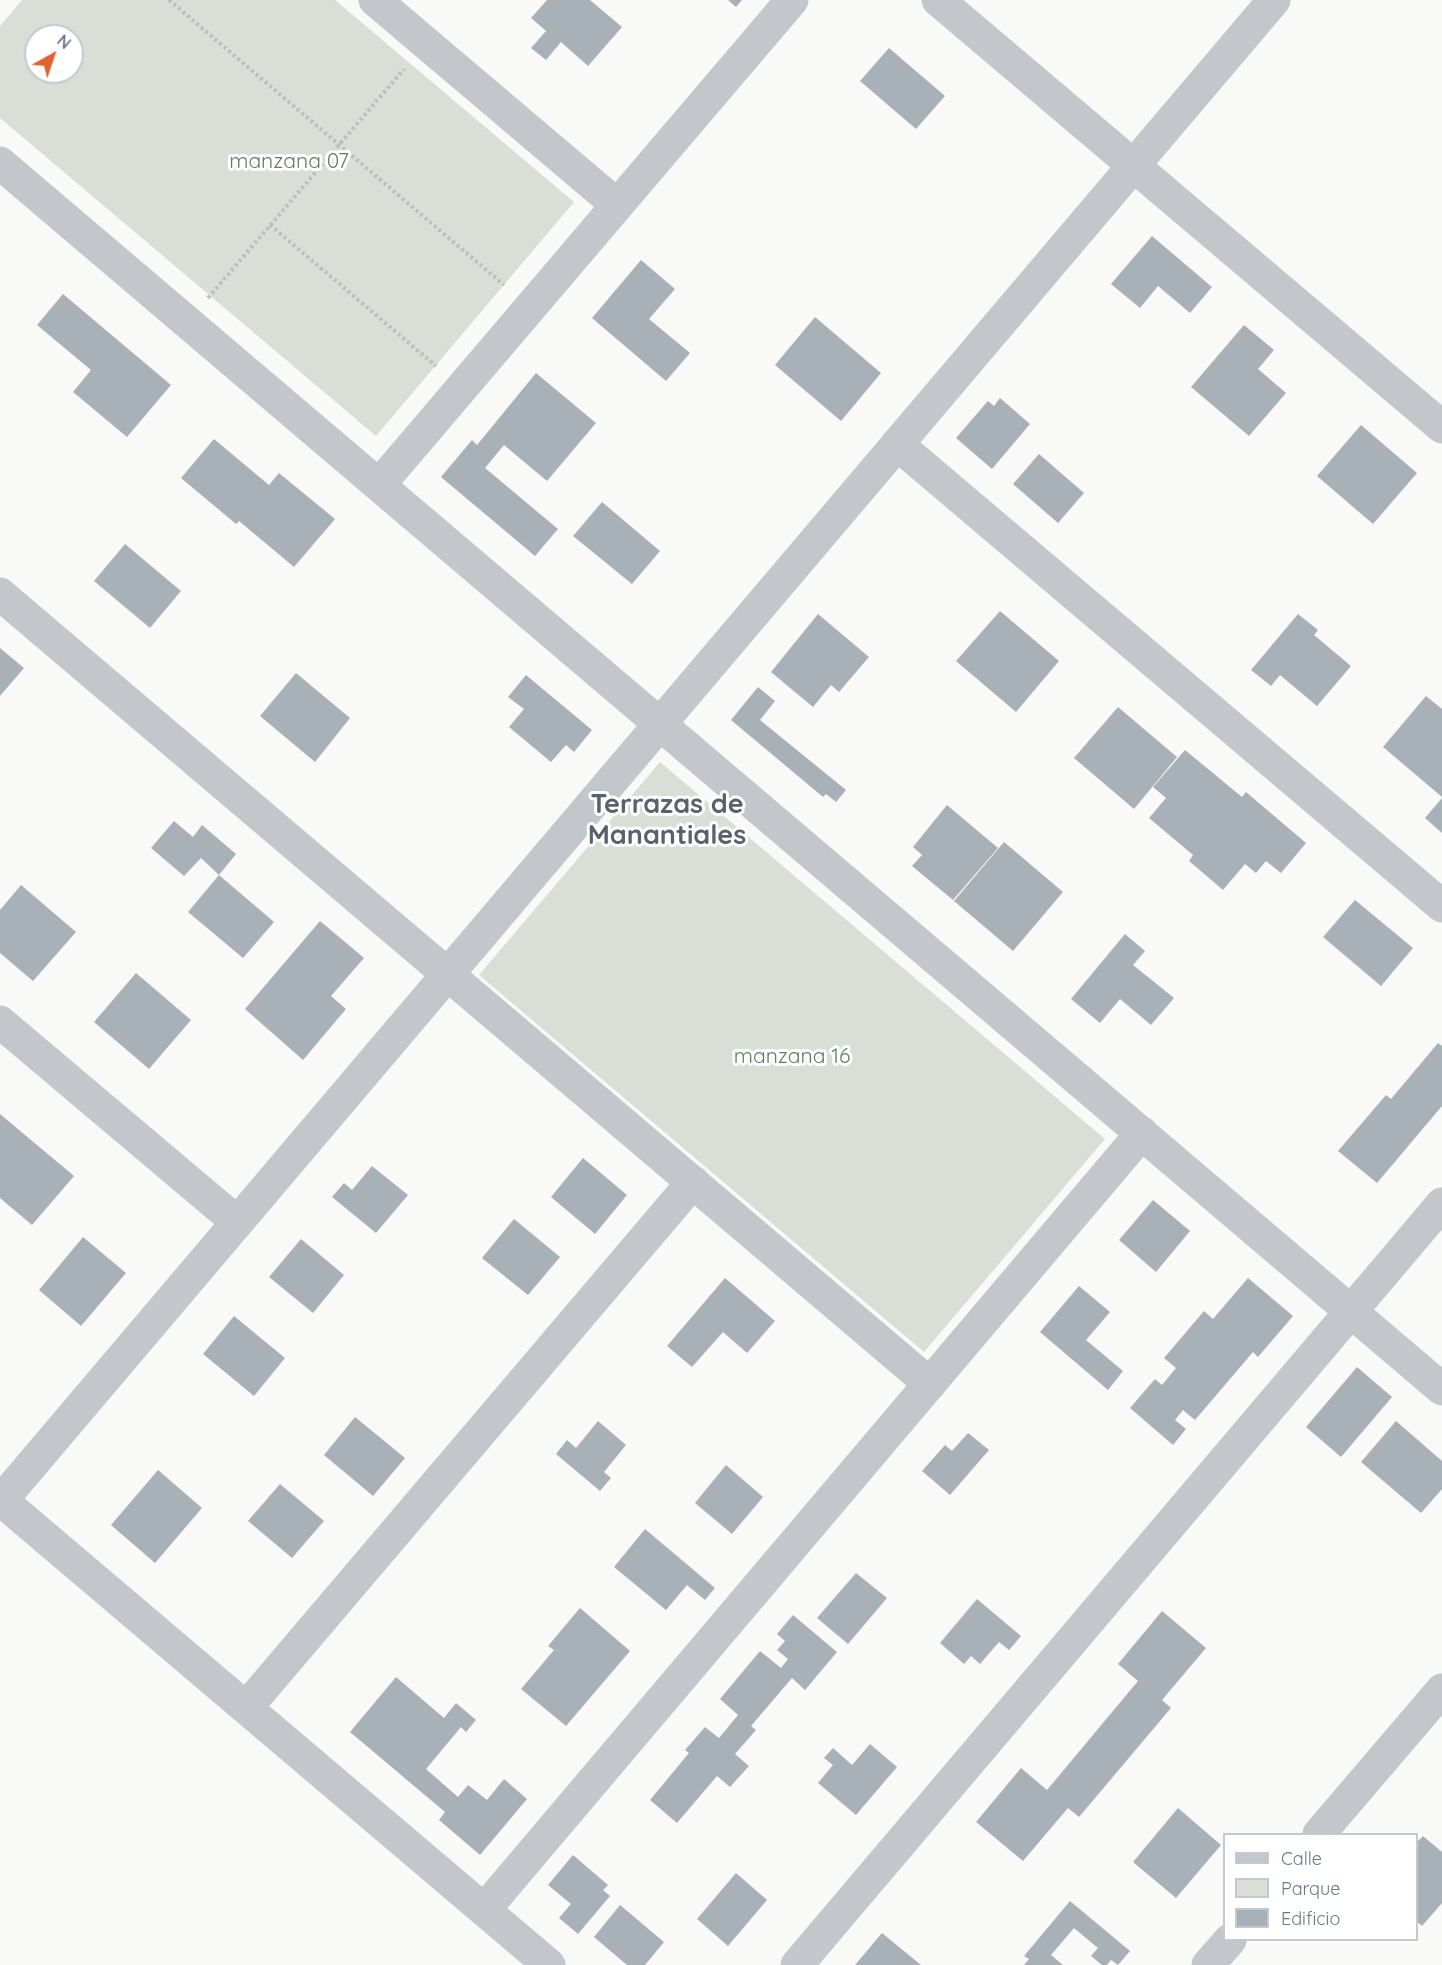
<!DOCTYPE html>
<html>
<head>
<meta charset="utf-8">
<style>
  body { margin:0 }
  #map { position:relative; width:1442px; height:1965px; overflow:hidden; background:#f9f9f7; font-family:Quicksand,sans-serif }
  canvas { display:block }
  .legend { position:absolute; left:1223px; top:1833px; width:195px; height:108px; box-sizing:border-box; background:#fff; border:2px solid #c3c9cf; margin:0; padding:8px 10px; list-style:none; font-size:18px; color:#697888 }
  .legend li { display:flex; align-items:center; gap:12px; height:30px }
  .legend b { width:30px; border:2px solid #c3c9cf }
  .north { position:absolute; left:24px; top:24px; width:60px; height:60px; box-sizing:border-box; background:#fff; border:2px solid #c3c9cf; border-radius:50%; rotate:40deg; font-size:16px; font-weight:700; line-height:24px; text-align:center; color:#697888 }
  .north::after { content:''; display:block; margin:auto; width:21px; height:27px; background:#e1632f; clip-path:polygon(50% 0,100% 100%,50% 72%,0 100%) }
</style>
</head>
<body>
<div id="map">
<canvas width="1442" height="1965"></canvas>
<ul class="legend">
<li><b style="height:8px;background:#c3c6cb"></b>Calle</li>
<li><b style="height:16px;background:#d9ded6"></b>Parque</li>
<li><b style="height:16px;background:#a9b1b8"></b>Edificio</li>
</ul>
<div class="north">N</div>
</div>
<script>
const ctx = document.querySelector('canvas').getContext('2d');
ctx.lineJoin = 'round';
function paint(path, color) { ctx.fillStyle = color; ctx.fill(path, 'evenodd'); }
const poly = rows => new Path2D(rows.map(r => 'M' + r).join(''));
function stroke(path, color, width, dash) { ctx.strokeStyle = color; ctx.lineWidth = width; ctx.lineCap = dash ? 'butt' : 'round'; ctx.setLineDash(dash || []); ctx.stroke(path); }
function drawText(font, color, halo, rows, align = 'center') {
  ctx.font = font + ' Quicksand,sans-serif'; ctx.lineWidth = 6; ctx.setLineDash([]); ctx.textBaseline = 'middle'; ctx.strokeStyle = halo; ctx.fillStyle = color; for (const [text, x, y, turn = 0] of rows) {
    ctx.save(); ctx.translate(x, y); ctx.rotate((+turn || 0) * Math.PI / 180); ctx.textAlign = isNaN(turn) ? turn : align; if (halo) ctx.strokeText(text, 0, 0); ctx.fillText(text, 0, 0); ctx.restore();
  }
}
const green = poly([
  [22,0,335,0,574,202,376,436,0,118,0,26],
  [36,36,72,36,72,72,36,72],
  [660,762,1105,1139,924,1352,479,975]
]);
const building = poly([
  [547,0,590,0,622,27,588,66,561,42,546,60,531,48,546,31,531,18],
  [728,0,742,0,736,7],
  [889,48,945,96,916,129,860,81],
  [1152,236,1212,287,1190,313,1158,286,1140,308,1111,284],
  [641,260,675,289,649,319,690,353,666,381,592,318],
  [63,294,171,385,127,437,73,392,91,370,37,325],
  [815,317,881,373,841,421,775,365],
  [1244,325,1274,350,1258,369,1286,393,1249,436,1191,387],
  [536,373,596,423,547,481,504,445,485,468,558,529,535,556,441,477,472,440,477,445],
  [1000,398,1030,424,992,469,956,438,988,401,994,406],
  [1361,425,1417,473,1373,524,1317,476],
  [214,439,269,485,279,473,335,519,294,567,239,521,236,524,181,478],
  [1039,454,1084,493,1058,523,1013,484],
  [602,502,660,551,632,584,573,536],
  [125,544,181,591,150,628,94,581],
  [1000,611,1059,661,1016,712,956,661],
  [818,614,869,657,839,692,831,685,813,707,771,672],
  [1298,614,1318,630,1314,635,1351,666,1317,706,1280,675,1271,686,1251,670],
  [0,648,24,668,0,696],
  [296,673,350,718,315,762,260,716],
  [526,675,592,730,574,752,566,745,551,762,509,727,524,709,508,697],
  [758,687,775,701,760,720,846,790,836,802,826,794,823,797,731,720],
  [1426,696,1442,709,1442,797,1383,747],
  [1118,707,1177,757,1134,809,1074,758],
  [1185,750,1242,797,1246,792,1306,843,1281,873,1266,861,1256,873,1245,864,1223,890,1189,861,1193,855,1149,818,1166,798,1153,787],
  [1442,798,1442,833,1425,818],
  [947,805,998,848,953,900,912,866,922,855,913,847],
  [174,821,193,837,202,825,236,854,219,875,201,858,184,876,151,848],
  [1004,842,1063,892,1013,951,954,901],
  [219,875,274,922,243,958,188,912],
  [21,885,76,932,33,981,0,953,0,910],
  [1355,900,1413,948,1381,986,1323,937],
  [320,921,364,958,331,996,346,1009,303,1060,245,1009],
  [1125,934,1145,951,1133,965,1174,998,1151,1025,1120,999,1100,1023,1071,999],
  [136,973,191,1020,149,1069,94,1022],
  [1438,1043,1442,1046,1442,1106,1377,1183,1338,1151,1386,1095,1391,1099],
  [0,1114,74,1176,32,1225,0,1198],
  [583,1158,627,1195,595,1234,551,1197],
  [372,1166,408,1195,376,1233,332,1197,344,1183,352,1190],
  [1153,1200,1190,1231,1156,1272,1119,1240],
  [514,1219,560,1257,528,1295,482,1258],
  [83,1237,126,1273,81,1326,39,1290],
  [301,1239,344,1275,313,1313,269,1277],
  [725,1278,775,1321,747,1353,723,1332,692,1367,667,1346],
  [1248,1278,1293,1316,1258,1357,1253,1352,1195,1420,1183,1410,1175,1420,1186,1429,1173,1445,1130,1408,1155,1379,1162,1385,1176,1368,1164,1358,1204,1311,1213,1319],
  [1079,1286,1110,1312,1086,1340,1123,1371,1108,1390,1040,1332],
  [234,1316,285,1358,254,1396,203,1354],
  [1357,1367,1392,1397,1341,1457,1306,1427],
  [355,1417,405,1458,373,1496,324,1455],
  [598,1421,626,1445,604,1472,611,1478,600,1491,556,1454,567,1440,576,1448],
  [1396,1421,1442,1461,1442,1489,1421,1513,1361,1462],
  [968,1433,989,1450,950,1495,922,1471,945,1445,952,1451],
  [726,1465,763,1497,732,1534,695,1503],
  [158,1470,202,1508,155,1563,111,1525],
  [280,1484,324,1521,292,1558,248,1521],
  [645,1529,715,1588,705,1600,687,1585,666,1610,614,1567],
  [856,1573,887,1598,848,1644,817,1618],
  [977,1599,1021,1636,1009,1650,999,1642,980,1664,971,1656,964,1664,940,1643],
  [580,1608,630,1651,566,1726,521,1689,554,1650,548,1646],
  [1162,1611,1206,1648,1162,1700,1171,1708,1079,1817,1068,1808,1023,1861,976,1822,1021,1768,1047,1790,1138,1681,1118,1664],
  [793,1615,837,1652,805,1690,792,1678,751,1726,756,1730,735,1754,749,1766,730,1787,717,1776,677,1823,650,1800,689,1753,685,1750,705,1727,719,1738,738,1715,720,1699,760,1651,781,1668,788,1659,777,1650,785,1641,777,1634],
  [396,1677,444,1718,456,1703,476,1720,466,1732,461,1727,426,1769,458,1797,468,1785,487,1800,504,1779,527,1799,480,1855,439,1820,445,1812,350,1732],
  [870,1744,897,1767,856,1815,818,1783,833,1765,824,1758,833,1748,852,1765],
  [1178,1808,1221,1845,1176,1898,1133,1862],
  [1423,1836,1442,1852,1442,1903,1422,1926,1416,1921,1416,1843],
  [573,1855,608,1885,603,1890,610,1896,578,1934,559,1918,571,1904,548,1885],
  [736,1873,767,1900,728,1946,697,1919],
  [1070,1901,1130,1951,1118,1965,1111,1960,1107,1965,1102,1965,1091,1956,1098,1948,1074,1928,1051,1955,1063,1965,1024,1965,1029,1959,1024,1956],
  [620,1905,664,1942,645,1965,627,1965,594,1937],
  [882,1933,921,1965,855,1965]
]);
const path = poly([
  [169,0,504,285],
  [270,225,436,366],
  [208,298,404,69]
]);
const minor = poly([
  [375,0,617,205],
  [938,0,1442,427],
  [0,163,1442,1389],
  [897,444,1442,906],
  [379,485,792,0],
  [0,594,930,1384],
  [0,1022,237,1222],
  [0,1499,549,1965],
  [0,1502,1274,0],
  [246,1708,693,1182],
  [1319,1834,1442,1690],
  [484,1910,1142,1133],
  [797,1965,1442,1204],
  [1208,1965,1230,1940]
]);
const parkNames = [
  ["manzana 07",289,162],
  ["manzana 16",792,1057]
];
const districtNames = [
  ["Terrazas de",667,805],
  ["Manantiales",667,836]
];
paint(green, '#d9ded6');
paint(building, '#a9b1b8');
stroke(path, '#bdbfc2', 4, [3, 3]);
stroke(minor, '#c3c6cb', 33);
drawText('21px', '#667a64', '#fff', parkNames);
drawText('bold 27px', '#57626d', '#fff', districtNames);
</script>
</body>
</html>
